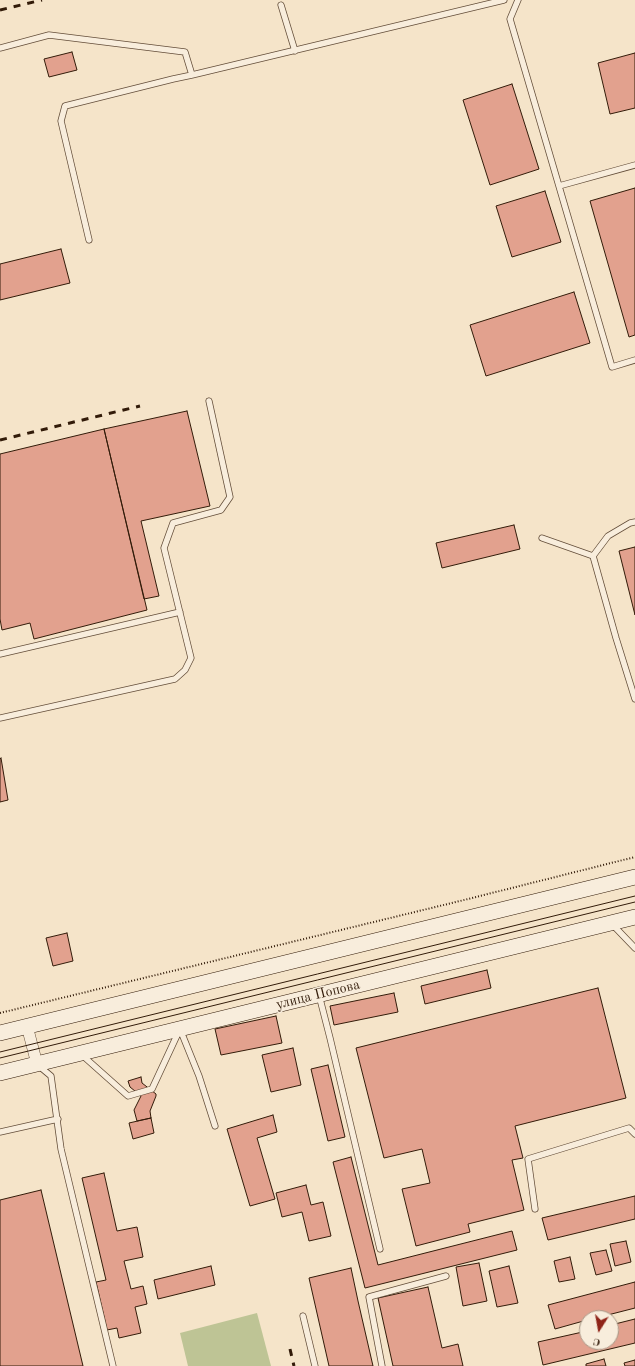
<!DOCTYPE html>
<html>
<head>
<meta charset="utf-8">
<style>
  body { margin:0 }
  #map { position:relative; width:635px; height:1366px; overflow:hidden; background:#f5e4c9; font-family:"Old Standard TT",serif }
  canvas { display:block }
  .north { position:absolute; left:579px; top:1310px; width:40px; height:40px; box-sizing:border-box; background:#f8eddc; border:1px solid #a99988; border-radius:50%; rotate:191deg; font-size:11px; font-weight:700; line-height:16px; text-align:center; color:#321b09 }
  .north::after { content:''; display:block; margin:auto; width:14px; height:18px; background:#8f2418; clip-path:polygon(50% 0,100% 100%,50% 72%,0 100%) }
</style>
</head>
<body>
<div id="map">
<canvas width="635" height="1366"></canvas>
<div class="north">С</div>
</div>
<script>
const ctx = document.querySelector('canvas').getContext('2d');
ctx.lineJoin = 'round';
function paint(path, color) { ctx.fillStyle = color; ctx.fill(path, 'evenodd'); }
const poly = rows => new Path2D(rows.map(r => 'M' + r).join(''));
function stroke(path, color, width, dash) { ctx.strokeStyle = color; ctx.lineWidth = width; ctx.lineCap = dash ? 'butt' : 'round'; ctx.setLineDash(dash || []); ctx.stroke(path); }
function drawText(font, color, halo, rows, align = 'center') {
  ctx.font = font + ' "Old Standard TT",serif'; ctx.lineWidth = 3; ctx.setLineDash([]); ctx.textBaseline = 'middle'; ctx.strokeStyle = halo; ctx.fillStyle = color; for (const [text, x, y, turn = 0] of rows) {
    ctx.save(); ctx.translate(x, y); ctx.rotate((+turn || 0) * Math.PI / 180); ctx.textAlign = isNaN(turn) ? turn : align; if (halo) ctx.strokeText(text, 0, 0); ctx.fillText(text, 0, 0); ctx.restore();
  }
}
const green = poly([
  [257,1313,271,1366,188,1366,180,1333]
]);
const building = poly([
  [72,52,77,70,49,77,44,59,72,52],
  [635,53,635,108,610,114,598,63,635,53],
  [512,84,539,169,490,185,463,100,512,84],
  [635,188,635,335,629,337,590,201,635,188],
  [545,191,561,242,512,257,496,206,545,191],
  [61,249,70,283,0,300,0,264,61,249],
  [574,292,590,343,486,376,470,325,574,292],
  [187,411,210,506,141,521,159,596,144,599,104,429,187,411],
  [104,429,147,610,34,639,30,623,2,630,0,619,0,454,104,429],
  [514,525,520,549,442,568,436,543,514,525],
  [635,547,635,615,619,551,635,547],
  [1,758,8,800,0,802,0,759,1,758],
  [67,933,73,961,53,966,46,938,67,933],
  [487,970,491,988,425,1004,421,986,487,970],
  [598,988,626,1098,515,1126,523,1158,512,1160,524,1210,468,1224,470,1232,416,1246,402,1189,430,1183,422,1149,384,1158,356,1048,598,988],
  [394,993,398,1012,334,1025,330,1006,394,993],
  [276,1016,282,1043,221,1055,215,1029,276,1016],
  [293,1048,301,1085,271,1092,262,1055,293,1048],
  [328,1065,345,1137,328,1141,311,1069,328,1065],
  [141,1077,142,1083,156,1094,156,1096,150,1111,151,1118,137,1121,134,1110,141,1096,130,1087,128,1081,141,1077],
  [273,1115,277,1132,257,1138,275,1199,250,1206,227,1129,273,1115],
  [151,1118,154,1133,133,1139,129,1123,151,1118],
  [351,1157,378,1265,512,1231,517,1250,365,1288,333,1162,351,1157],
  [104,1173,117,1231,137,1227,143,1257,124,1261,131,1289,143,1286,147,1304,135,1307,141,1333,119,1338,117,1328,107,1330,96,1282,106,1280,82,1178,104,1173],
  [306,1185,311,1205,323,1202,331,1236,309,1241,302,1212,282,1217,276,1193,306,1185],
  [41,1190,83,1366,0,1366,0,1200,41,1190],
  [635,1196,635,1219,548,1240,542,1218,635,1196],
  [626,1241,631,1262,615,1266,610,1244,626,1241],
  [606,1250,612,1271,596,1275,590,1253,606,1250],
  [570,1257,575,1279,559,1282,554,1261,570,1257],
  [479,1263,487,1301,463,1306,456,1267,479,1263],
  [211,1266,215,1285,158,1299,154,1280,211,1266],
  [509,1266,518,1303,497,1307,489,1271,509,1266],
  [351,1268,358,1301,373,1366,329,1366,309,1278,351,1268],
  [635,1282,635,1308,596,1318,587,1318,587,1320,555,1329,548,1305,635,1282],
  [428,1287,442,1348,458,1344,463,1366,393,1366,378,1298,428,1287],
  [635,1319,635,1343,543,1365,538,1342,587,1331,587,1342,611,1342,611,1325,635,1319],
  [604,1359,606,1366,586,1366,586,1364,604,1359],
  [635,1360,635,1366,625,1366,624,1363,635,1360]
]);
const path = poly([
  [0,1013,460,901,635,857]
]);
const service = poly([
  [518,0,510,19,612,367,635,360],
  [281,5,295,51],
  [0,48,49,35,185,52,192,75,504,0],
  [559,186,635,165],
  [89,240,61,121,65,106,173,79,192,75],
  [635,522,630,523,608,536,593,556,616,638,635,699],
  [542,538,593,556],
  [0,654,180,612],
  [0,718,175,679,185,670,191,658,164,548,173,523,221,510,230,497,209,401],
  [612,924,635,948],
  [319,995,330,1038,380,1249],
  [180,1029,199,1076,215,1126],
  [82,1055,128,1096,152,1089,179,1031],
  [39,1066,51,1076,61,1149,113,1366],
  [0,1132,58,1119],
  [535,1209,528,1159,629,1128,635,1134],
  [303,1316,315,1366],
  [382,1366,369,1297,446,1276]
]);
const minor = poly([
  [27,1026,37,1064]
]);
const secondary = poly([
  [0,1033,635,877],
  [0,1073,635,917]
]);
const tram = poly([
  [0,1052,635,896],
  [0,1058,635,902]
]);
const rail = poly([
  [0,10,42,0],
  [0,440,140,406],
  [290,1349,294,1366]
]);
const streetNames = [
  ["улица Попова",318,995,-14]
];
paint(green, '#bec495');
paint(building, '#e2a18e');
stroke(building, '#321b09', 1);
stroke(service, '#634d39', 7);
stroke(minor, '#634d39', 12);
stroke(secondary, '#321b09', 16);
stroke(path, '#321b09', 2, [1, 2]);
stroke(service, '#f8eddc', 5.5);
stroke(minor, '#f8eddc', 11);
stroke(secondary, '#f8eddc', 15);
stroke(tram, '#321b09', 1);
stroke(rail, '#321b09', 3, [7, 7]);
drawText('14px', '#321b09', '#f8eddc', streetNames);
</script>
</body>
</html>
